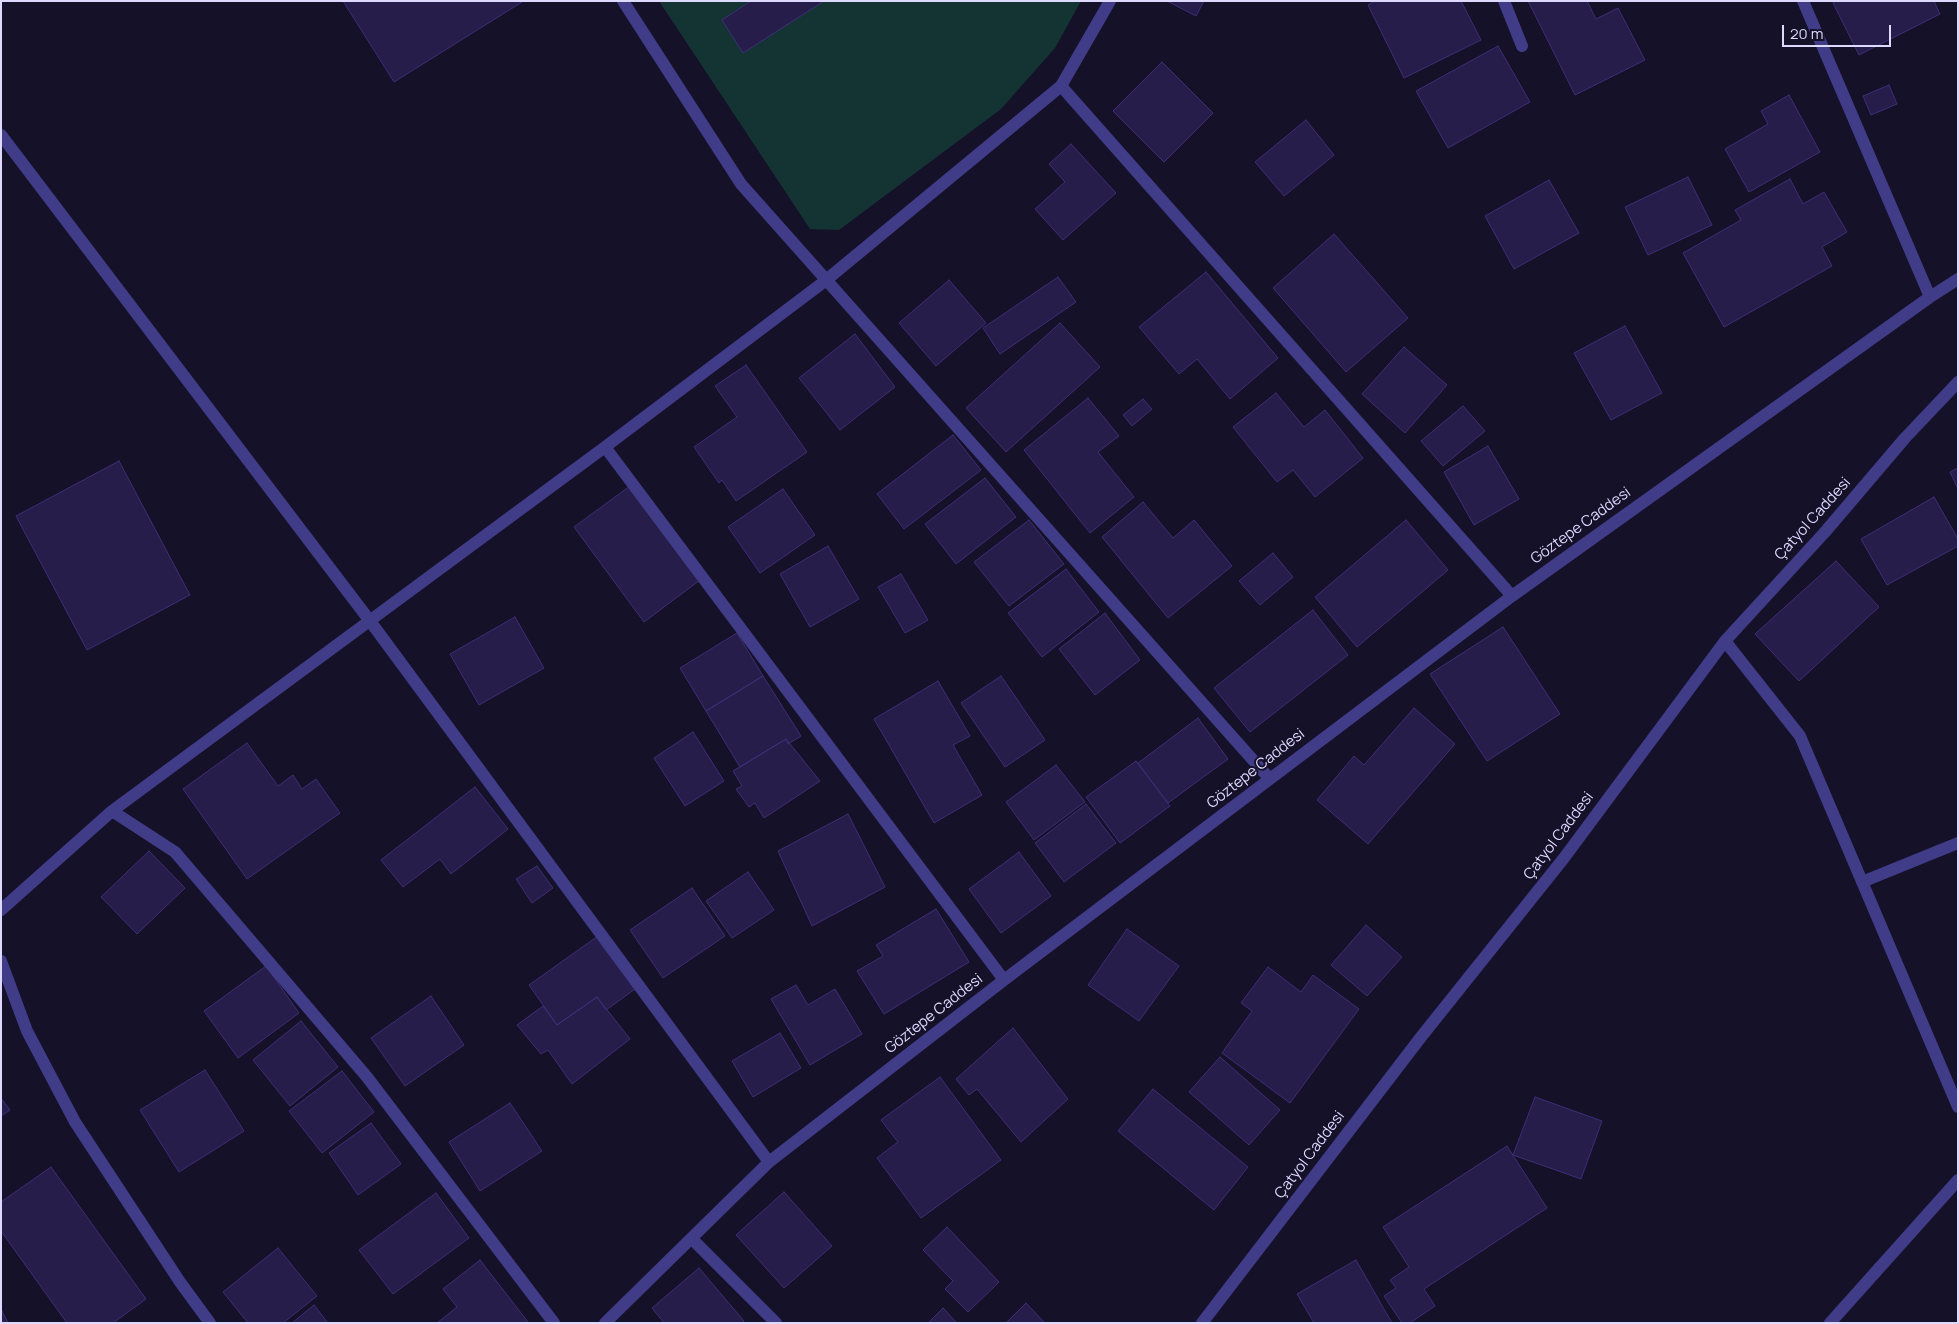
<!DOCTYPE html>
<html>
<head>
<meta charset="utf-8">
<style>
  body { margin:0 }
  #map { position:relative; width:1959px; height:1324px; overflow:hidden; background:#151129; font-family:Manrope,sans-serif }
  canvas { display:block }
  .frame { position:absolute; inset:0; border:2px solid #ded9ff; pointer-events:none }
  .scale { position:absolute; left:1782px; top:25px; width:109px; height:22px; box-sizing:border-box; border:2px solid #ded9ff; border-top:0; padding-left:6px; font-size:15px; line-height:18px; white-space:nowrap; color:#ded9ff; -webkit-text-stroke:4px #151129; paint-order:stroke }
</style>
</head>
<body>
<div id="map">
<canvas width="1959" height="1324"></canvas>
<div class="frame"></div>
<div class="scale">20 m</div>
</div>
<script>
const ctx = document.querySelector('canvas').getContext('2d');
ctx.lineJoin = 'round';
function paint(path, color) { ctx.fillStyle = color; ctx.fill(path, 'evenodd'); }
const poly = rows => new Path2D(rows.map(r => 'M' + r).join(''));
function stroke(path, color, width, dash) { ctx.strokeStyle = color; ctx.lineWidth = width; ctx.lineCap = dash ? 'butt' : 'round'; ctx.setLineDash(dash || []); ctx.stroke(path); }
function drawText(font, color, halo, rows, align = 'center') {
  ctx.font = font + ' Manrope,sans-serif'; ctx.lineWidth = 4; ctx.setLineDash([]); ctx.textBaseline = 'middle'; ctx.strokeStyle = halo; ctx.fillStyle = color; for (const [text, x, y, turn = 0] of rows) {
    ctx.save(); ctx.translate(x, y); ctx.rotate((+turn || 0) * Math.PI / 180); ctx.textAlign = isNaN(turn) ? turn : align; if (halo) ctx.strokeText(text, 0, 0); ctx.fillText(text, 0, 0); ctx.restore();
  }
}
const green = poly([
  [659,1,1081,1,1055,48,1001,109,839,230,810,229]
]);
const building = poly([
  [343,1,521,1,522,2,394,82,343,1],
  [751,1,824,1,743,53,722,20,751,1],
  [1167,1,1204,1,1196,16,1167,1],
  [1375,1,1461,1,1481,40,1404,78,1368,5,1375,1],
  [1528,1,1587,1,1596,19,1618,8,1645,60,1575,95,1528,1],
  [1837,1,1934,1,1940,14,1859,55,1833,3,1837,1],
  [1498,46,1530,102,1448,148,1416,91,1498,46],
  [1162,62,1213,113,1164,162,1113,111,1162,62],
  [1889,85,1897,104,1871,115,1863,96,1889,85],
  [1789,95,1820,152,1749,192,1725,149,1768,124,1761,111,1789,95],
  [1306,120,1334,155,1284,196,1255,162,1306,120],
  [1071,144,1116,193,1063,240,1035,209,1065,182,1049,164,1071,144],
  [1688,177,1712,225,1648,255,1625,207,1688,177],
  [1790,179,1803,204,1824,192,1847,232,1822,247,1832,266,1724,327,1683,253,1741,220,1735,210,1790,179],
  [1549,180,1579,233,1514,269,1485,216,1549,180],
  [1334,234,1408,318,1346,372,1273,288,1334,234],
  [1206,272,1278,358,1230,399,1197,359,1179,374,1139,327,1206,272],
  [1058,277,1076,302,1000,354,983,328,1058,277],
  [949,280,986,323,936,366,899,323,949,280],
  [1060,323,1100,367,1006,452,966,408,1060,323],
  [1625,326,1662,393,1611,420,1574,353,1625,326],
  [855,334,895,387,840,430,799,378,855,334],
  [1404,347,1447,385,1405,433,1362,394,1404,347],
  [746,365,807,452,736,501,722,480,719,483,694,447,737,417,715,386,746,365],
  [1276,393,1304,427,1325,410,1363,458,1315,497,1293,470,1277,482,1233,427,1276,393],
  [1088,398,1119,436,1098,452,1134,497,1090,533,1024,450,1088,398],
  [1143,399,1152,409,1132,426,1123,415,1143,399],
  [1463,406,1485,431,1443,466,1421,441,1463,406],
  [953,435,981,470,904,529,877,494,953,435],
  [1488,446,1519,499,1474,525,1444,472,1488,446],
  [119,461,190,595,87,650,16,516,119,461],
  [1958,468,1958,489,1950,472,1958,468],
  [985,478,1016,517,956,564,925,524,985,478],
  [630,486,700,580,644,622,574,527,630,486],
  [783,489,815,535,760,573,728,527,783,489],
  [1934,497,1958,539,1958,546,1887,585,1861,539,1934,497],
  [1143,502,1173,538,1194,520,1232,566,1168,618,1102,537,1143,502],
  [1029,520,1064,564,1009,606,974,562,1029,520],
  [1406,520,1448,570,1357,647,1315,597,1406,520],
  [828,546,859,599,810,627,780,574,828,546],
  [1273,553,1293,577,1260,605,1239,581,1273,553],
  [1836,561,1879,607,1799,681,1755,634,1836,561],
  [1066,569,1099,612,1042,657,1008,613,1066,569],
  [901,574,928,620,905,633,878,587,901,574],
  [1313,610,1348,655,1250,732,1214,688,1313,610],
  [1105,613,1140,660,1095,695,1059,649,1105,613],
  [515,617,544,668,479,705,450,654,515,617],
  [1503,627,1560,714,1487,761,1430,674,1503,627],
  [737,633,763,676,706,711,680,668,737,633],
  [763,676,801,736,788,744,786,739,740,767,706,711,763,676],
  [1001,676,1045,740,1005,767,961,703,1001,676],
  [938,681,970,736,953,745,982,795,934,823,874,719,938,681],
  [1414,708,1455,744,1368,844,1317,800,1354,756,1364,765,1414,708],
  [1198,718,1228,759,1168,803,1138,763,1198,718],
  [693,732,724,781,685,806,654,758,693,732],
  [786,739,820,781,764,818,755,803,749,807,736,789,742,786,733,771,786,739],
  [247,743,278,786,293,775,302,789,316,779,340,813,247,879,183,789,247,743],
  [1136,761,1170,806,1120,843,1086,797,1136,761],
  [1056,765,1085,802,1034,840,1006,802,1056,765],
  [475,787,508,829,451,874,440,859,403,887,381,860,475,787],
  [1086,804,1116,843,1064,882,1035,843,1086,804],
  [848,814,885,887,812,926,778,851,848,814],
  [149,851,185,888,137,934,101,897,149,851],
  [1019,852,1051,896,1001,933,969,889,1019,852],
  [537,866,553,888,532,903,516,879,537,866],
  [748,872,774,910,732,938,706,901,748,872],
  [692,888,725,936,663,978,630,930,692,888],
  [936,909,969,962,884,1014,857,971,883,956,876,945,936,909],
  [1366,925,1402,957,1367,996,1331,965,1366,925],
  [1127,929,1179,966,1139,1021,1088,985,1127,929],
  [598,936,635,989,606,1010,597,997,557,1025,529,985,598,936],
  [266,966,299,1013,238,1058,204,1011,266,966],
  [1268,967,1301,992,1313,975,1359,1009,1290,1103,1222,1053,1252,1011,1241,1003,1268,967],
  [796,985,808,1005,835,989,862,1034,810,1065,771,999,796,985],
  [431,996,464,1045,405,1086,371,1038,431,996],
  [597,997,630,1039,572,1084,548,1050,541,1054,517,1025,543,1006,557,1025,597,997],
  [301,1021,338,1067,290,1106,253,1060,301,1021],
  [1013,1028,1068,1099,1021,1142,977,1089,969,1095,956,1079,1013,1028],
  [780,1033,801,1068,753,1097,732,1061,780,1033],
  [1220,1057,1280,1110,1249,1145,1189,1092,1220,1057],
  [205,1070,244,1131,179,1172,140,1110,205,1070],
  [342,1071,374,1112,322,1153,289,1111,342,1071],
  [940,1077,1001,1160,921,1218,877,1158,898,1142,881,1120,940,1077],
  [1153,1089,1248,1167,1214,1210,1118,1131,1153,1089],
  [1535,1097,1602,1121,1581,1179,1513,1155,1535,1097],
  [1,1098,10,1110,1,1116,1,1098],
  [510,1103,542,1151,480,1191,449,1142,510,1103],
  [371,1123,401,1164,358,1195,329,1153,371,1123],
  [1507,1146,1547,1208,1424,1289,1435,1306,1410,1323,1402,1323,1384,1296,1396,1288,1390,1280,1409,1267,1383,1227,1507,1146],
  [51,1167,146,1299,113,1323,67,1323,1,1231,1,1202,51,1167],
  [784,1192,832,1246,784,1288,736,1235,784,1192],
  [436,1193,469,1238,393,1294,359,1250,436,1193],
  [947,1227,999,1282,968,1312,945,1289,953,1281,923,1250,947,1227],
  [278,1248,317,1296,283,1323,248,1323,223,1292,278,1248],
  [480,1260,528,1322,528,1323,437,1323,457,1307,443,1289,480,1260],
  [1356,1260,1392,1323,1314,1323,1297,1294,1356,1260],
  [699,1268,744,1321,742,1323,664,1323,652,1308,699,1268],
  [1026,1303,1045,1323,1006,1323,1026,1303],
  [314,1305,328,1323,292,1323,314,1305],
  [943,1308,957,1323,928,1323,943,1308],
  [1,1309,8,1323,1,1323,1,1309]
]);
const minor = poly([
  [623,1,741,184,1269,778],
  [1504,1,1522,46],
  [1803,1,1930,297],
  [1061,86,1512,596],
  [1,135,370,621,769,1162],
  [605,447,1004,980],
  [1725,641,1800,736,1958,1107],
  [112,811,175,852,367,1077,554,1323],
  [1862,882,1958,843],
  [1,910,112,811,605,447,825,281,1061,86,1110,1],
  [1,961,27,1031,75,1122,180,1282,210,1323],
  [692,1239,776,1323],
  [605,1323,769,1162,1004,980,1512,596,1930,297,1958,279],
  [1202,1323,1421,1037,1564,858,1725,641,1825,532,1905,438,1958,382],
  [1830,1323,1958,1180]
]);
const streetNames = [
  ["Çatyol Caddesi",1813,519,-48],
  ["Göztepe Caddesi",1581,526,-36],
  ["Göztepe Caddesi",1256,769,-38],
  ["Çatyol Caddesi",1559,836,-53],
  ["Göztepe Caddesi",934,1014,-38],
  ["Çatyol Caddesi",1310,1155,-53]
];
paint(green, '#143333');
paint(building, '#261d4a');
stroke(building, '#3e2f76', 1);
stroke(minor, '#403c88', 12);
drawText('15px', '#ded9ff', '#151129', streetNames);
</script>
</body>
</html>
